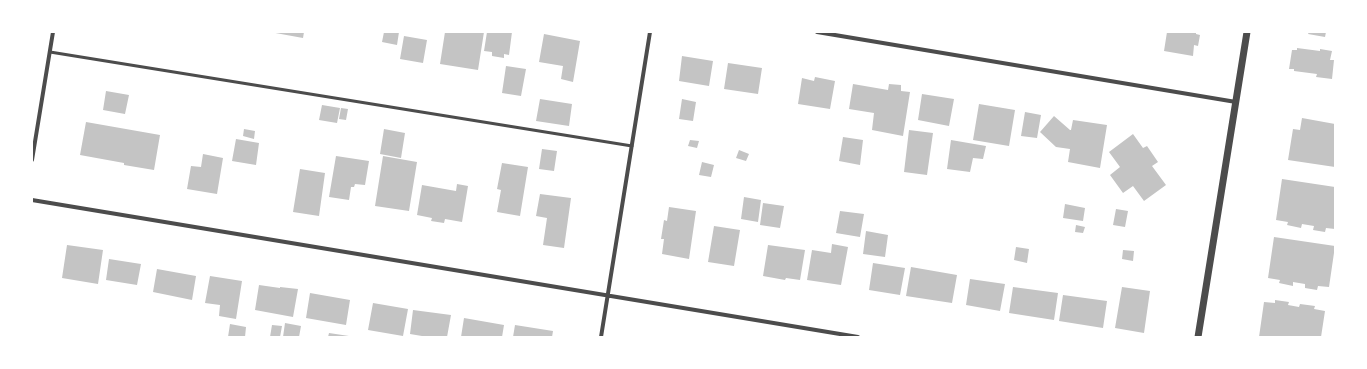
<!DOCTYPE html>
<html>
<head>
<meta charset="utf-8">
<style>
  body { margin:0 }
  #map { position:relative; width:1367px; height:369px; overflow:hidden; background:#fff; font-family:Cabin,sans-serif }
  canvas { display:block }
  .frame { position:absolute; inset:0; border:33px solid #fff; pointer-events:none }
</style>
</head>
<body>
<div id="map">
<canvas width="1367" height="369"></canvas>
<div class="frame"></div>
</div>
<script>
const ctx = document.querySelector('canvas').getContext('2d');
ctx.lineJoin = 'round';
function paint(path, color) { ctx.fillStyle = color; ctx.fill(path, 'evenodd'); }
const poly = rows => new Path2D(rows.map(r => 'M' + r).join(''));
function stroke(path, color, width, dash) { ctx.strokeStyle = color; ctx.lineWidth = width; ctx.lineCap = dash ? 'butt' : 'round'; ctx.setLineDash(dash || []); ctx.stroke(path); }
const building = poly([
  [270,32,304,32,303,38],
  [384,32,399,32,397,45,382,42],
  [445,32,484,32,478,70,440,64],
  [487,32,512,32,509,55,504,54,504,58,492,56,492,52,484,51],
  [1167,32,1196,32,1196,34,1200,35,1198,46,1194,45,1193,56,1164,51],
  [1309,32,1326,32,1325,37,1308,34],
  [544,34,580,41,573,82,561,79,563,66,539,62],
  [404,36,427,40,423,63,400,59],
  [1297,48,1320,51,1320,49,1332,51,1330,60,1334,60,1332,79,1316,77,1317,74,1294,71,1294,69,1289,69,1292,50,1297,50],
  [682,56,713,61,709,86,679,81],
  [728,63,762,68,758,94,724,89],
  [506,66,526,69,521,96,502,93],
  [815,77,835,81,830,109,798,104,802,78,814,81],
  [853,84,888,90,889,84,901,85,901,91,910,92,903,136,872,130,874,113,849,109],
  [106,91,129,95,125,114,103,110],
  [922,94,954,99,949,126,918,120],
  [540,99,572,104,569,126,536,121],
  [682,99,696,102,693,121,679,119],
  [979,104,1015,110,1009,146,973,140],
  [322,105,340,108,337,123,319,120],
  [341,108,348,109,346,120,339,119],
  [1025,112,1041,115,1037,138,1021,136],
  [1054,116,1070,130,1071,130,1073,120,1107,125,1100,168,1068,162,1070,149,1056,147,1040,132],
  [1302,118,1335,124,1335,167,1288,160,1293,129,1300,130],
  [86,122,160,135,154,170,124,165,124,163,80,155],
  [244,129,255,131,254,139,243,136],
  [384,129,405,133,401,158,380,154],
  [909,130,933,133,927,175,904,172],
  [1133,134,1143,148,1147,146,1158,162,1152,166,1166,185,1144,201,1133,186,1123,193,1110,175,1120,167,1109,152],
  [843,137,863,140,860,165,839,161],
  [236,139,259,143,256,165,232,161],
  [690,140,699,141,697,148,688,146],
  [951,140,986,146,983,159,973,158,970,172,947,169],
  [542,149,557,151,554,171,539,169],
  [739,150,749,154,746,161,736,158],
  [203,154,223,158,217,194,187,189,191,166,201,167],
  [336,156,369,161,365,185,355,184,354,187,351,187,349,200,329,197],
  [383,156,417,162,409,211,375,206],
  [702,162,714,165,711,177,699,175],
  [502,163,528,167,520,216,497,212,501,190,497,189],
  [300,169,325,173,319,216,293,212],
  [1282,179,1335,187,1335,229,1326,228,1325,232,1313,230,1314,226,1302,224,1301,228,1287,225,1288,222,1276,220],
  [457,184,468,186,462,222,445,219,444,223,431,221,432,218,417,215,422,185,456,191],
  [540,194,571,198,564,248,543,245,547,218,536,216],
  [744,197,761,200,758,222,741,219],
  [763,203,784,206,780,228,760,225],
  [1065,204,1085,208,1083,221,1063,218],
  [669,207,696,211,689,259,662,254,664,239,661,239,664,220,667,221],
  [1116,209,1128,211,1125,227,1113,225],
  [840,211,864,214,860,237,836,233],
  [1076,225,1085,227,1083,233,1075,232],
  [714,226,740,230,734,266,708,262],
  [866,231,888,235,885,257,863,254],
  [1274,237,1335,246,1329,287,1318,286,1317,290,1305,288,1305,284,1293,282,1293,286,1279,283,1280,280,1268,278],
  [832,244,848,247,841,285,807,280,812,250,831,253],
  [67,245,103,250,98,284,62,278],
  [768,245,805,250,800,280,786,278,785,280,763,276],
  [1016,247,1029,249,1027,263,1014,260],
  [1123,250,1134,251,1133,261,1122,259],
  [109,259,141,264,137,285,106,280],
  [873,263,905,268,900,295,869,290],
  [911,267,957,275,952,303,906,296],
  [157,269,196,276,192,300,153,292],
  [210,276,242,281,236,319,219,316,220,305,205,303],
  [970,279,1005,284,1000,311,966,305],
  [259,285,280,288,280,287,298,289,293,317,255,310],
  [1013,287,1058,293,1054,320,1009,313],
  [1122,287,1150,291,1144,333,1115,328],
  [310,293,350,300,346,325,306,318],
  [1063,295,1107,301,1103,328,1059,321],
  [1275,300,1289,302,1288,305,1299,307,1300,304,1315,306,1314,309,1325,311,1321,337,1259,337,1264,302,1275,303],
  [373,303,408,309,403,336,368,330],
  [413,310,451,315,447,337,428,337,410,334],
  [464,318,504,325,502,337,461,337],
  [285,323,301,326,299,337,283,337],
  [230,324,246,327,245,337,228,337],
  [272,325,282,326,280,337,270,337],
  [515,325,553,331,552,337,513,337],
  [329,333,349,336,349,337,328,337]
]);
const service = poly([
  [50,52,632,146]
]);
const minor = poly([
  [817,32,1236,102],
  [32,160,53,32],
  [32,200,858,337],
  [601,337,650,32]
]);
const tertiary = poly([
  [1198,337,1247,32]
]);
paint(building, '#c4c4c4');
stroke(service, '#4c4c4c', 3);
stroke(minor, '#4c4c4c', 4);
stroke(tertiary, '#4c4c4c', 7);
</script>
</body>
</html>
